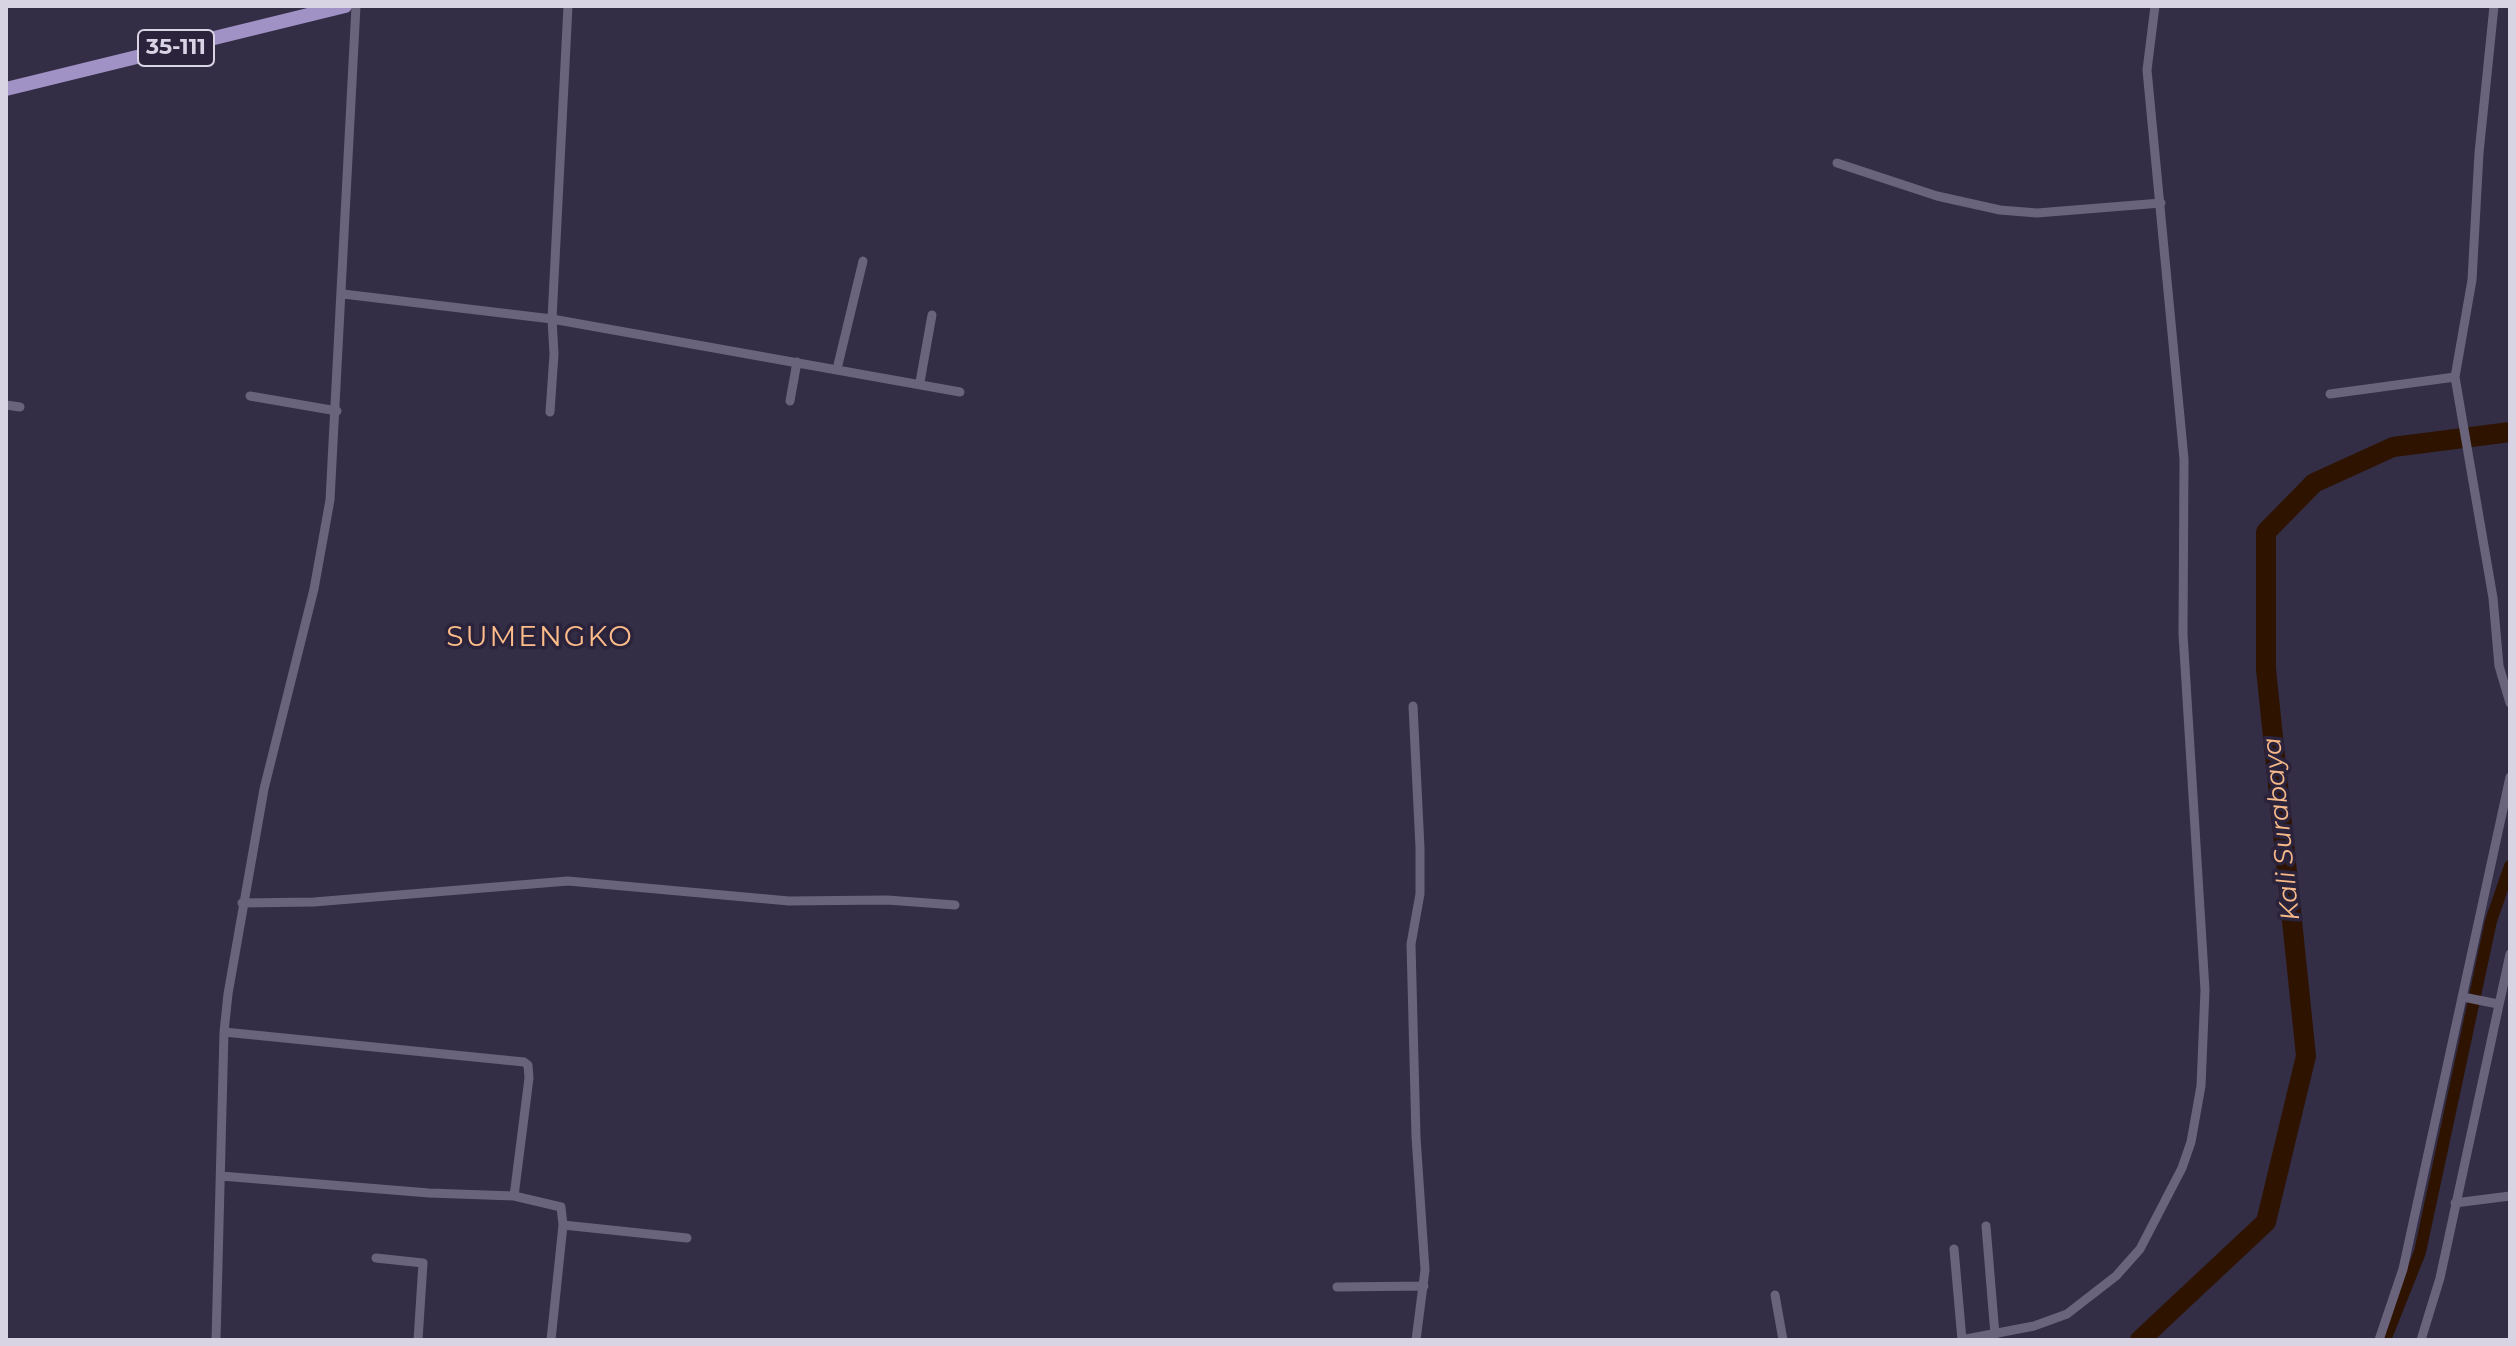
<!DOCTYPE html>
<html>
<head>
<meta charset="utf-8">
<style>
  body { margin:0 }
  #map { position:relative; width:2516px; height:1346px; overflow:hidden; background:#342d46; font-family:Montserrat,sans-serif }
  canvas { display:block }
  .frame { position:absolute; inset:0; border:8px solid #d8d4e4; pointer-events:none }
</style>
</head>
<body>
<div id="map">
<canvas width="2516" height="1346"></canvas>
<div class="frame"></div>
</div>
<script>
const ctx = document.querySelector('canvas').getContext('2d');
ctx.lineJoin = 'round';
const poly = rows => new Path2D(rows.map(r => 'M' + r).join(''));
function stroke(path, color, width, dash) { ctx.strokeStyle = color; ctx.lineWidth = width; ctx.lineCap = dash ? 'butt' : 'round'; ctx.setLineDash(dash || []); ctx.stroke(path); }
function drawText(font, color, halo, rows, align = 'center') {
  ctx.font = font + ' Montserrat,sans-serif'; ctx.lineWidth = 7; ctx.setLineDash([]); ctx.textBaseline = 'middle'; ctx.strokeStyle = halo; ctx.fillStyle = color; for (const [text, x, y, turn = 0] of rows) {
    ctx.save(); ctx.translate(x, y); ctx.rotate((+turn || 0) * Math.PI / 180); ctx.textAlign = isNaN(turn) ? turn : align; if (halo) ctx.strokeText(text, 0, 0); ctx.fillText(text, 0, 0); ctx.restore();
  }
}
const canal = poly([
  [2385,1340,2420,1252,2491,921,2510,866]
]);
const river = poly([
  [2140,1340,2266,1222,2306,1056,2266,669,2266,532,2314,483,2393,447,2510,432]
]);
const street = poly([
  [568,6,552,319,960,392],
  [2494,6,2479,153,2472,280,2455,377,2493,598,2499,666,2510,703],
  [1837,163,1937,196,2000,210,2037,213,2161,203],
  [343,294,552,319,554,354,550,412],
  [837,369,863,261],
  [920,382,932,315],
  [2330,394,2455,377],
  [250,396,337,411],
  [790,401,797,362],
  [6,405,20,407],
  [1413,706,1420,848,1420,894,1411,944,1416,1137,1425,1270,1416,1340],
  [242,903,314,902,568,881,789,901,887,900,955,905],
  [2463,997,2498,1004],
  [224,1032,524,1062,528,1065,529,1078,514,1196],
  [221,1176,429,1193,514,1196,561,1207,563,1225,551,1340],
  [2455,1203,2510,1196],
  [563,1225,687,1238],
  [1986,1226,1995,1335],
  [1954,1249,1962,1340],
  [376,1258,423,1263,418,1340],
  [1337,1287,1424,1286],
  [1775,1295,1783,1340],
  [216,1340,224,1032,228,994,264,789,314,589,330,500,356,6],
  [1961,1340,2034,1326,2067,1314,2116,1276,2140,1249,2182,1168,2191,1142,2201,1086,2205,990,2183,634,2184,459,2147,70,2155,6],
  [2379,1340,2403,1269,2510,777],
  [2421,1340,2440,1278,2510,954]
]);
const primary = poly([
  [6,89,345,6]
]);
const shields = [
  [176,48,76]
];
const shieldNames = [
  ["35-111",176,48]
];
const waterNames = [
  ["Kali Surabaya",2282,829,-96]
];
const quarterNames = [
  ["SUMENGKO",540,638]
];
stroke(canal, '#2e1400', 12);
stroke(river, '#2e1400', 20);
stroke(street, '#6a637c', 9);
stroke(primary, '#a092c5', 14);
for (const [x, y, w] of shields) { const box = new Path2D(); box.roundRect(x - w / 2, y - 18, w, 36, 6); ctx.fillStyle = '#2a233b'; ctx.fill(box); stroke(box, '#d8d4e4', 2); }
drawText('bold 22px', '#d8d4e4', null, shieldNames);
drawText('italic 26px', '#f7b989', '#2a233b', waterNames);
ctx.letterSpacing = '2px';
drawText('28px', '#febd8a', '#2a233b', quarterNames);
ctx.letterSpacing = '0px';
</script>
</body>
</html>
